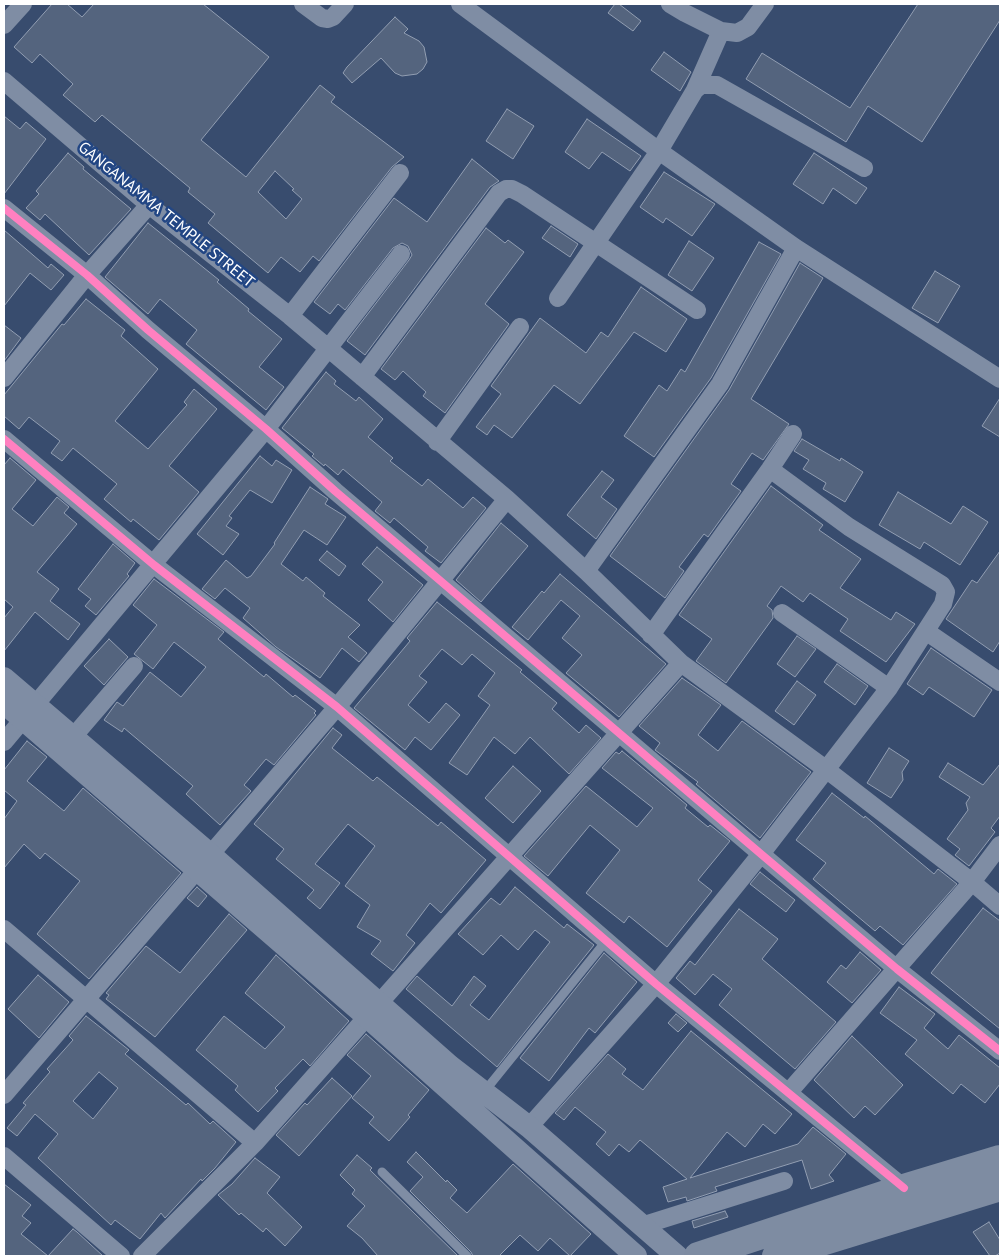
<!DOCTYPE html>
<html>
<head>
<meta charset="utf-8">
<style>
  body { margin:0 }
  #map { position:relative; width:1004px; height:1260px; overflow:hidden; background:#384c6e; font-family:"PT Sans",sans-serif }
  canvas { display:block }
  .frame { position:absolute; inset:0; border:5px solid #fff; pointer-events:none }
</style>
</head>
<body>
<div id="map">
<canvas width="1004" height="1260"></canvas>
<div class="frame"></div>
</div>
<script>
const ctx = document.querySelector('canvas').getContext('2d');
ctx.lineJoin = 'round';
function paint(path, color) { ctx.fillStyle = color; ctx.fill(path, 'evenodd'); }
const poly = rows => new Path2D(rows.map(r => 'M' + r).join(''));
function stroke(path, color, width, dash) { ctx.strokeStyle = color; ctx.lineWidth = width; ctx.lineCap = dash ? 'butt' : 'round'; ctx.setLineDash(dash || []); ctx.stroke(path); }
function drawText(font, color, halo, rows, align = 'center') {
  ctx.font = font + ' "PT Sans",sans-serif'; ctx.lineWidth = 5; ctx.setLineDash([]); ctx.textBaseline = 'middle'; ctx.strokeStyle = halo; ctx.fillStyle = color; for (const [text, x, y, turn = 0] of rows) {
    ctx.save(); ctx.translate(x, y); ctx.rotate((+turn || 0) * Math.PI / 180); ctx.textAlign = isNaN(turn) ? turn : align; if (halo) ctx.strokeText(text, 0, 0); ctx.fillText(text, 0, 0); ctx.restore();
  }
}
const building = poly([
  [52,4,67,4,82,17,94,4,203,4,269,57,201,140,246,177,320,85,335,97,331,102,404,157,392,167,319,261,313,256,300,272,281,257,268,273,208,223,215,214,188,192,190,188,102,115,95,122,63,95,73,84,40,54,32,63,14,47,52,4],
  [275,171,294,189,292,190,302,199,286,219,258,192,275,171],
  [615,4,619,4,641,21,633,31,608,13,615,4],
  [918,4,1000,4,1000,20,922,142,868,106,846,142,746,79,762,53,850,108,918,4],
  [395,17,408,29,404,33,419,41,424,47,427,62,423,69,417,74,402,76,395,73,381,58,352,83,343,73,347,67,395,17],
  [664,52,691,72,680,91,651,70,664,52],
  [507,109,534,126,513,159,486,141,507,109],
  [4,116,20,129,26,122,46,139,4,194,4,116],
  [587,119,641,156,630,171,602,152,589,169,565,152,587,119],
  [68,153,84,167,83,169,131,209,89,255,45,214,40,220,26,208,39,194,36,191,68,153],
  [814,153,867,188,856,204,833,188,823,204,793,184,814,153],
  [472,159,499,181,490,187,365,355,347,341,409,260,412,255,408,246,402,243,393,248,345,310,338,304,330,314,314,302,394,198,427,222,472,159],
  [664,172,715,204,692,236,666,218,663,223,640,207,664,172],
  [148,223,219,280,217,282,249,309,248,311,282,339,259,367,284,387,266,410,186,344,197,330,160,299,148,314,105,277,148,223],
  [551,226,578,244,570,257,542,238,551,226],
  [486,228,505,243,508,240,524,252,485,304,509,324,445,413,423,396,426,392,403,371,395,380,381,369,486,228],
  [4,230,48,268,51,264,64,275,51,290,30,273,4,306,4,230],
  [689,241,714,258,692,291,668,275,689,241],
  [759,242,781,254,711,378,654,457,624,436,659,385,667,391,681,369,685,372,759,242],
  [800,263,823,278,751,399,789,424,763,460,752,453,731,484,741,491,708,537,704,534,679,567,684,571,665,598,610,556,729,390,800,263],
  [935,271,960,286,938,323,912,308,935,271],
  [641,287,687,319,666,352,634,332,580,404,554,385,512,438,494,425,487,435,476,427,501,394,491,386,540,318,586,353,601,332,608,337,641,287],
  [86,299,125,330,121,336,158,369,115,421,148,449,187,405,184,402,194,389,217,409,169,466,199,492,159,540,133,519,131,522,104,499,117,484,73,448,62,461,51,453,60,441,29,417,19,429,4,416,4,395,62,324,64,325,86,299],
  [4,325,21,338,4,361,4,325],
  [326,372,336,381,334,384,356,401,359,397,383,419,368,437,393,458,390,461,422,486,428,479,463,508,473,497,486,508,441,563,425,551,428,547,394,518,390,523,375,511,382,502,343,469,338,475,325,464,324,466,312,456,314,454,282,428,326,372],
  [1000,398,1000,437,982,426,1000,398],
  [802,439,840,461,841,458,863,472,845,502,823,489,826,483,803,469,809,460,794,451,802,439],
  [260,456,272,466,276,460,292,470,272,503,250,490,229,516,232,518,226,526,239,534,223,555,197,534,260,456],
  [10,458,36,480,12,509,33,526,57,497,69,507,64,513,77,524,37,572,59,589,50,601,80,624,68,640,35,612,4,651,4,618,13,607,4,599,4,465,10,458],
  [602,471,614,480,601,497,617,509,596,539,567,515,602,471],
  [771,486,823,525,819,530,861,559,840,588,891,620,896,612,915,624,886,662,840,631,848,619,810,593,803,602,781,586,767,606,772,610,773,618,726,683,696,661,712,639,679,615,771,486],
  [310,487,328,499,325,504,346,517,327,545,304,530,281,564,303,581,306,577,325,593,323,596,360,625,348,637,367,653,359,662,342,648,320,678,276,647,243,618,250,608,225,588,215,599,202,589,226,560,247,578,251,576,275,544,274,543,310,487],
  [898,492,951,524,963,506,988,522,960,565,924,542,920,549,879,525,898,492],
  [501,523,528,546,481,602,456,580,501,523],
  [113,544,135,563,127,574,129,576,96,615,85,606,91,599,78,589,113,544],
  [377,547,423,585,393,622,368,600,383,582,362,564,377,547],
  [327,551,346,566,339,576,319,560,327,551],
  [1000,551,1000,641,993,652,946,619,972,580,977,583,1000,551],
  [560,574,666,664,619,717,566,673,582,655,562,638,580,616,561,600,528,640,512,627,542,591,544,593,560,574],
  [154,579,224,632,218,639,264,677,266,674,293,697,295,695,316,711,314,713,316,715,274,765,266,759,244,785,251,791,220,825,186,794,193,786,124,728,122,732,104,720,117,702,123,706,150,672,181,697,206,667,174,642,153,669,134,654,157,625,133,605,154,579],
  [437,602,522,670,520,672,557,703,552,709,579,733,586,725,601,738,569,774,530,737,515,754,494,737,467,775,449,763,490,705,478,696,495,673,472,654,462,665,442,649,419,676,427,682,408,705,429,723,446,703,460,715,431,750,415,737,405,750,354,708,410,641,407,638,437,602],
  [797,636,816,649,795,677,777,664,797,636],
  [109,639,128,657,104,685,84,666,109,639],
  [931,648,992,690,974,717,929,687,923,695,907,684,931,648],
  [837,664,868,686,855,705,824,682,837,664],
  [682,678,721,705,698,735,718,751,742,721,811,772,760,838,696,784,698,782,655,750,660,743,639,726,682,678],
  [797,681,816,695,794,725,775,711,797,681],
  [333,728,342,735,332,748,373,781,377,777,438,826,441,822,486,860,441,913,430,903,406,935,415,943,393,971,371,954,381,941,357,927,370,905,345,886,375,846,348,824,315,864,340,883,320,909,307,898,314,890,276,859,284,849,254,824,333,728],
  [27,741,47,757,27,781,64,811,83,788,181,873,89,979,37,934,80,881,45,853,40,859,24,844,4,868,4,819,17,801,4,790,4,770,27,741],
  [889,748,909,761,902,772,903,780,891,798,867,783,889,748],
  [622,751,687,805,685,808,708,827,710,825,730,841,698,880,712,891,667,947,629,916,624,923,586,893,620,850,590,825,548,876,524,856,586,786,637,827,653,808,602,768,616,752,619,754,622,751],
  [948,763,983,785,1000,764,1000,816,991,828,995,832,969,866,955,855,960,849,947,839,968,810,966,803,970,797,939,777,948,763],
  [513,766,541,791,513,823,485,798,513,766],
  [832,793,864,818,865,816,934,874,938,869,957,884,903,945,880,926,875,931,813,879,826,863,796,840,832,793],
  [760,872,795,900,786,912,750,884,760,872],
  [197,887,207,896,198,907,187,898,197,887],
  [515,887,564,928,567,924,594,945,497,1067,406,989,417,976,452,1006,474,976,486,986,470,1005,489,1020,550,942,535,930,518,950,501,935,483,955,458,934,491,898,500,905,515,887],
  [983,908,1000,921,1000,1029,931,973,983,908],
  [739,909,778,939,762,959,836,1022,795,1069,719,1005,732,989,713,974,695,995,676,978,690,961,695,965,739,909],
  [229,914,247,930,155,1037,106,999,109,995,106,993,146,946,180,973,229,914],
  [860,952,881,970,852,1003,827,982,841,965,846,969,860,952],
  [604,953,637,982,595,1033,589,1028,549,1081,520,1058,604,953],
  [276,955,349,1021,310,1066,303,1059,275,1088,278,1091,258,1112,235,1090,238,1086,196,1050,224,1016,265,1049,285,1027,245,993,276,955],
  [38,975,69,1002,39,1038,8,1009,38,975],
  [899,987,935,1014,924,1028,948,1049,959,1035,1000,1068,1000,1084,985,1103,961,1084,953,1094,905,1054,917,1040,880,1013,899,987],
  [676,1014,687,1023,678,1032,668,1023,676,1014],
  [86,1016,129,1050,125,1054,186,1105,188,1103,210,1124,213,1121,236,1142,215,1168,202,1181,201,1179,165,1218,161,1213,140,1239,115,1220,111,1225,38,1158,58,1134,35,1114,17,1136,7,1128,26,1105,23,1103,50,1072,47,1069,73,1040,69,1036,86,1016],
  [99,1072,118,1088,93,1119,73,1101,99,1072],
  [691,1031,792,1114,775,1134,763,1124,745,1147,727,1132,690,1178,798,1144,813,1127,846,1154,829,1175,834,1181,811,1189,802,1160,715,1187,717,1191,687,1201,686,1197,668,1202,663,1187,687,1179,640,1140,629,1152,619,1144,609,1156,596,1144,606,1132,575,1107,564,1120,555,1113,608,1054,626,1069,622,1074,643,1090,691,1031],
  [366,1034,429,1090,408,1115,410,1117,389,1141,369,1123,374,1117,352,1098,371,1076,347,1055,366,1034],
  [852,1036,903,1085,875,1115,865,1106,854,1118,814,1080,852,1036],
  [332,1078,352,1096,299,1156,276,1135,305,1103,307,1105,332,1078],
  [416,1152,446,1182,447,1180,457,1190,450,1198,467,1213,513,1164,591,1234,570,1256,550,1238,538,1251,520,1235,499,1256,473,1256,471,1252,410,1191,423,1177,407,1162,416,1152],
  [357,1155,372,1168,370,1170,458,1256,378,1256,362,1238,347,1226,365,1206,352,1194,355,1190,340,1175,357,1155],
  [255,1158,280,1177,267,1193,302,1227,285,1246,266,1228,263,1232,241,1213,239,1215,218,1195,232,1184,255,1158],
  [4,1184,31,1205,22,1216,31,1223,21,1234,48,1256,4,1256,4,1184],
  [725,1211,728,1217,694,1228,692,1221,725,1211],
  [989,1222,1000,1240,1000,1253,995,1256,990,1256,973,1232,989,1222],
  [73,1229,77,1232,103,1256,48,1256,73,1229]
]);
const service = poly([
  [484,1092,606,941],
  [382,1172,467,1256]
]);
const minor = poly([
  [303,4,322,18,328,19,333,17,345,4],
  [460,4,659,151,796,248,1000,379],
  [670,4,685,13,721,31,737,33,748,27,765,4],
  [4,25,23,4],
  [4,81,149,205,290,316,507,499,586,571,681,663,827,770,972,882,1000,906],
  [695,90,721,31],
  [4,208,87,275,148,330,266,429,335,491,761,854,897,969,1000,1051],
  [558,298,659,151,695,90,701,85,717,85,864,168],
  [290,316,400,173],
  [362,377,499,193,506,189,512,189,522,194,697,310],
  [4,378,87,275,149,205],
  [4,439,154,565,337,707,656,984,904,1188],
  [437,442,520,327],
  [586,571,720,384,796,248],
  [782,613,889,688],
  [927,632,1000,682],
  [651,635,770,469,793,434],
  [73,737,134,666],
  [4,742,266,429,401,254],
  [4,929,255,1143,142,1256],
  [788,1093,972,882,1000,845],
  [4,1095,337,707,507,499],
  [529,1127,656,984,761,854,889,688,943,604,946,592,942,585,849,527,770,469],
  [255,1143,681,663],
  [4,1156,121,1256],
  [641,1226,784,1181]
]);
const tertiary = poly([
  [4,678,210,854,450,1066,529,1127,677,1256],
  [4,703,366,1016,636,1256]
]);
const trunk = poly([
  [698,1256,904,1188,1000,1159],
  [776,1256,1000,1187]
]);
const cycleway = poly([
  [4,208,87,275,148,330,266,429,335,491,761,854,897,969,1000,1051],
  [4,439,154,565,337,707,656,984,904,1188]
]);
const streetNames = [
  ["GANGANAMMA TEMPLE STREET",166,215,39]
];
paint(building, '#54647e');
stroke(building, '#929eb2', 1);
stroke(service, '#7f8da4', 9);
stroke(minor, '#7f8da4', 18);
stroke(tertiary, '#7f8da4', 22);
stroke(trunk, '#7e8ca2', 28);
stroke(cycleway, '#ff80c0', 8);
drawText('16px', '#fff', '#224684', streetNames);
</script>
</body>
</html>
